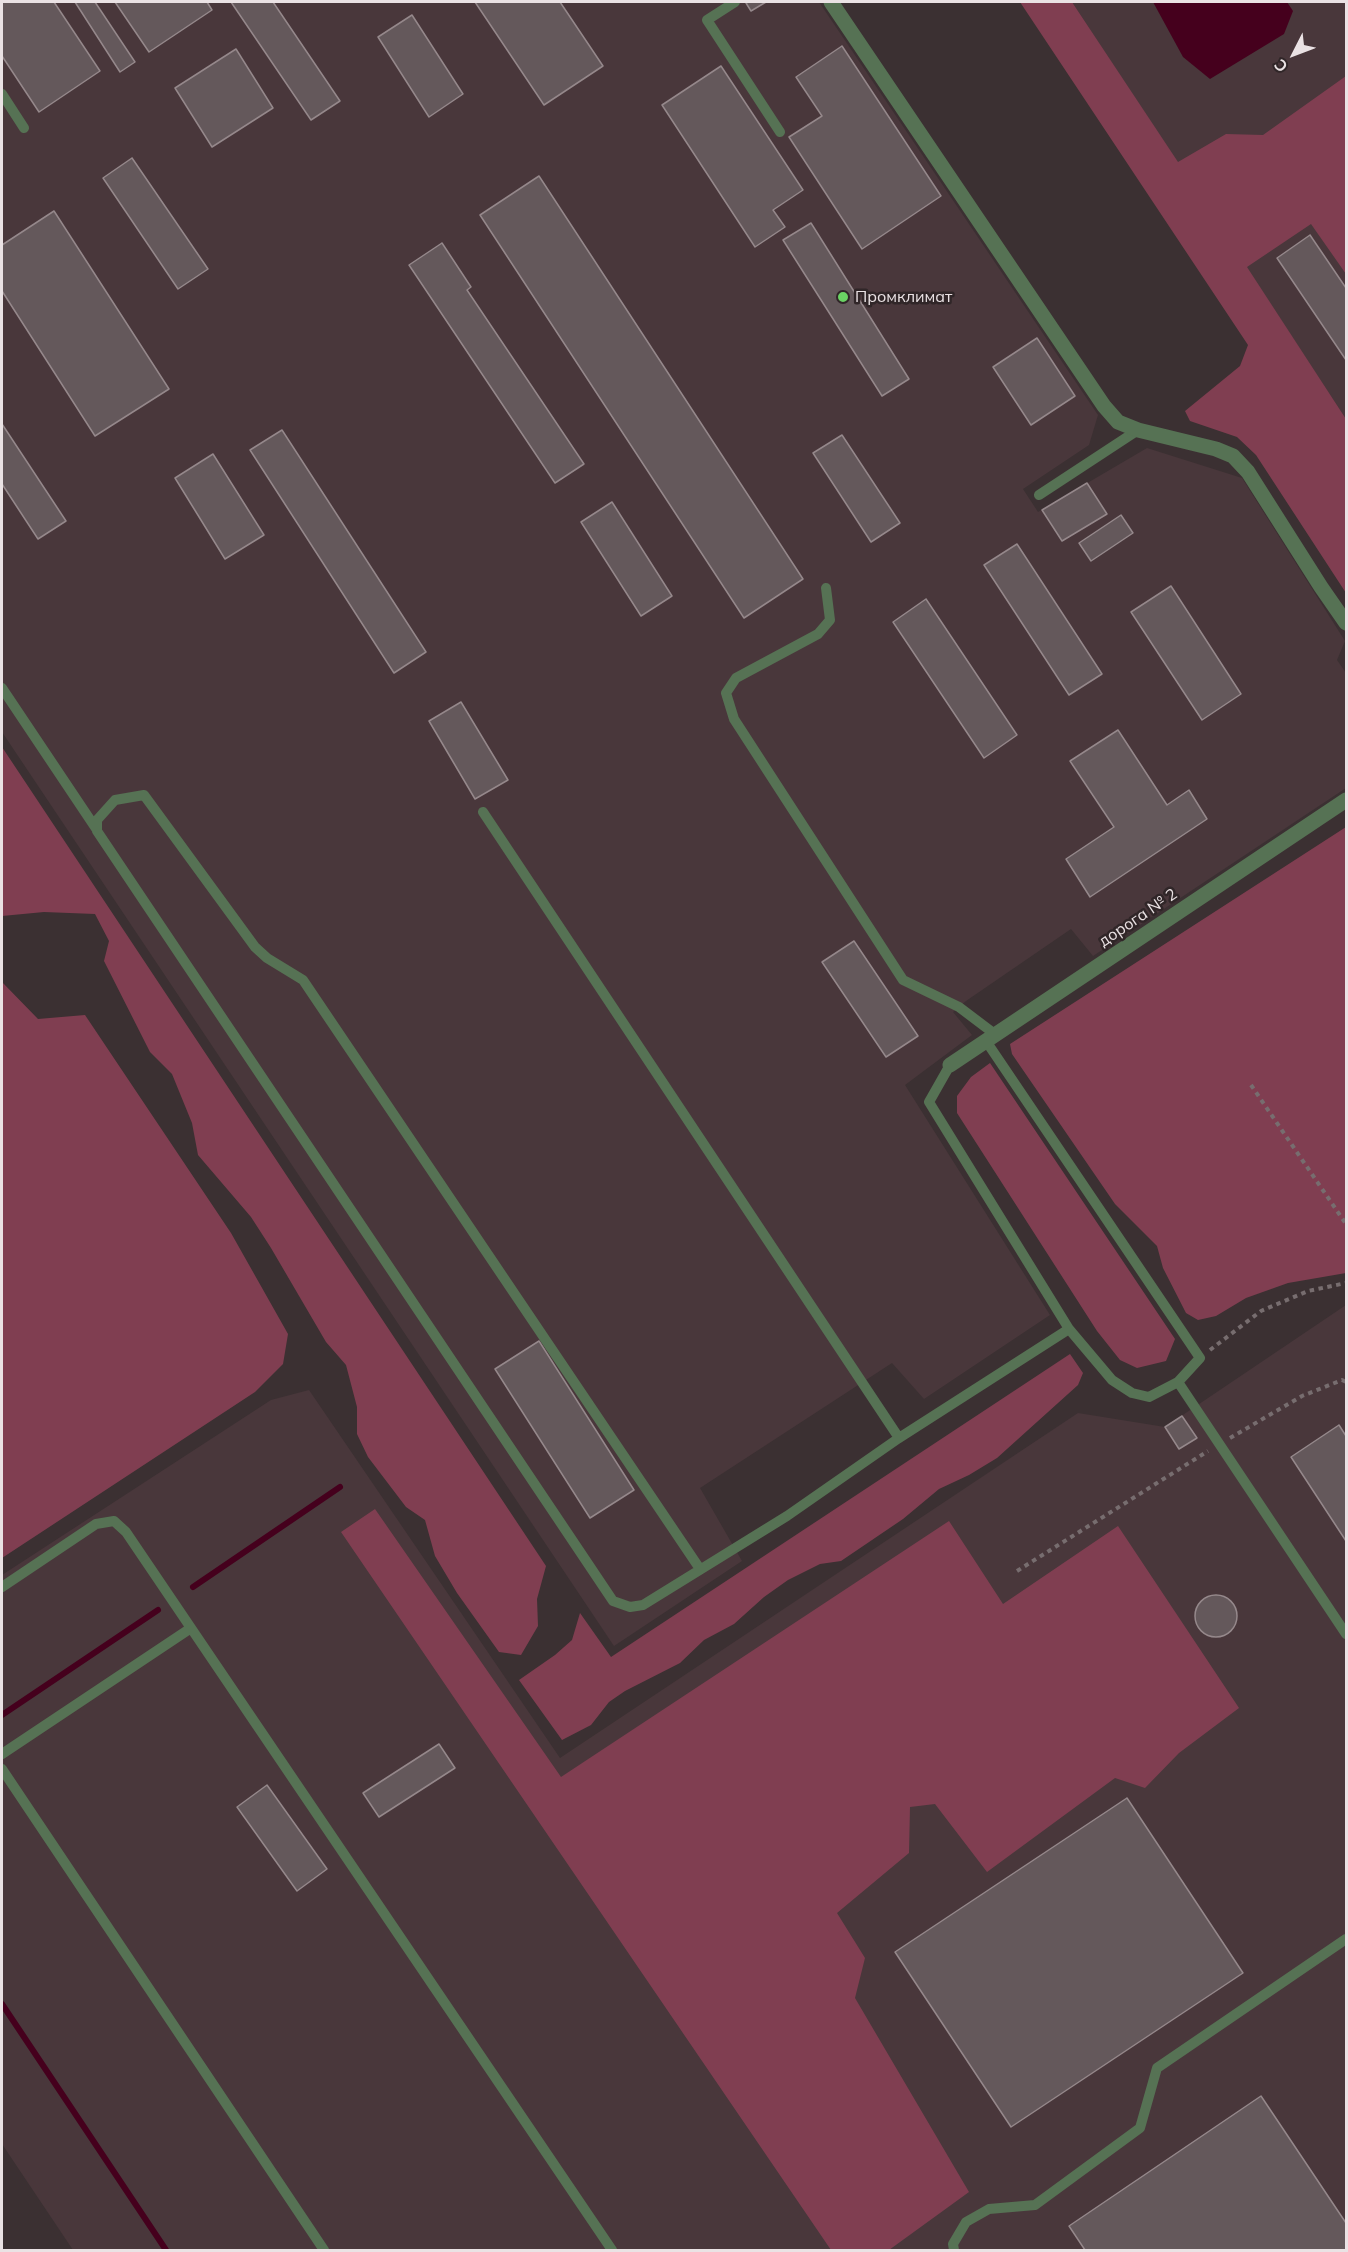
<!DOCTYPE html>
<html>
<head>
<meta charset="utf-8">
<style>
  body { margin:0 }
  #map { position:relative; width:1348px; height:2252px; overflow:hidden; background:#3b3032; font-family:Mulish,sans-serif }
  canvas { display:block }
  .frame { position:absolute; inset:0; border:3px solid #eae2e4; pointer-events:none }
  .north { position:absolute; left:1264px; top:24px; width:60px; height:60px; -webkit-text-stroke:4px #302628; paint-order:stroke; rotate:228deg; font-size:16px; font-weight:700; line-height:24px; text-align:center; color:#eae2e4 }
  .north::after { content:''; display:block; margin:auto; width:21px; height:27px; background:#eae2e4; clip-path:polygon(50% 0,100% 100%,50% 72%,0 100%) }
</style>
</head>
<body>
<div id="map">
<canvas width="1348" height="2252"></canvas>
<div class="frame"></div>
<div class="north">С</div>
</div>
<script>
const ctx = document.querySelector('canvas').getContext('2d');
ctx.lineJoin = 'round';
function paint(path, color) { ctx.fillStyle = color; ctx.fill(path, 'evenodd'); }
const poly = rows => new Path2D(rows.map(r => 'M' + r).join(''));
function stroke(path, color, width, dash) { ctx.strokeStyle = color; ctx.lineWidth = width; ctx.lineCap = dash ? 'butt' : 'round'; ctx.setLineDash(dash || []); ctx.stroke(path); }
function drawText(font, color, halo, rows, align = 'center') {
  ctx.font = font + ' Mulish,sans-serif'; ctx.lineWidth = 5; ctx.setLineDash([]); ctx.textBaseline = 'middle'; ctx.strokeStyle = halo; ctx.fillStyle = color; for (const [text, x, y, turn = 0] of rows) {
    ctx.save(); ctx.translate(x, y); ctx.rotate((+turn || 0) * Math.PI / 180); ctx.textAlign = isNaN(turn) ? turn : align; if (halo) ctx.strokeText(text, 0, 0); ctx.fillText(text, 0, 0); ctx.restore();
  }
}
const built = poly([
  [2,2,819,2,1098,415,1089,445,1023,489,1038,512,1147,448,1242,478,1345,641,1337,660,1346,673,1346,788,1093,956,1071,929,966,1001,953,1012,972,1035,905,1085,1050,1315,924,1399,892,1363,700,1488,742,1561,614,1646,2,732],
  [1072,2,1346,2,1346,419,1246,267],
  [1346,1305,1346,2250,73,2250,2,2144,2,1575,271,1400,309,1390,560,1758,1078,1413,1165,1427]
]);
const green = poly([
  [1020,2,1072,2,1178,162,1226,134,1263,135,1346,76,1346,274,1311,224,1247,267,1346,419,1346,593,1256,455,1237,437,1190,421,1185,411,1240,366,1248,345],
  [2,747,546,1566,537,1599,538,1626,521,1655,499,1652,457,1593,435,1556,425,1520,406,1507,368,1457,357,1434,357,1407,346,1365,326,1342,271,1248,251,1217,198,1155,192,1123,172,1074,150,1052,104,961,109,941,95,914,44,912,2,916],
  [1346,827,1346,1273,1288,1283,1246,1298,1216,1316,1198,1320,1186,1313,1163,1268,1157,1246,1115,1204,1012,1054,1010,1044],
  [2,982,38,1019,85,1015,231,1233,288,1334,283,1364,255,1392,2,1558],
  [990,1063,1175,1339,1166,1361,1137,1368,1120,1360,1097,1331,957,1113,957,1096,971,1077],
  [1070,1354,1083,1373,1078,1385,997,1458,969,1475,939,1489,903,1519,841,1561,820,1564,788,1580,764,1597,734,1624,704,1640,680,1663,625,1691,609,1702,591,1725,562,1740,519,1680,555,1655,572,1640,580,1613,611,1657],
  [375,1509,561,1777,949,1521,1003,1604,1118,1526,1239,1708,1179,1753,1145,1788,1115,1778,987,1872,935,1804,910,1807,909,1853,837,1913,865,1958,855,1998,969,2192,889,2250,831,2250,341,1532]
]);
const water = poly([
  [1153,2,1287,2,1293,11,1284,34,1210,79,1183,57]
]);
const stream = poly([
  [193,1587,340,1487],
  [2,1715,158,1610],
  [2,2004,166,2250]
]);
const building = poly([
  [2,2,54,2,100,71,39,112,2,56,2,2],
  [75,2,95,2,135,62,120,72,75,2],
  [115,2,207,2,212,10,149,52,115,2],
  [231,2,273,2,340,101,311,120,231,2],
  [475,2,560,2,603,66,544,105,475,2],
  [748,2,766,2,751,11,746,3,748,2],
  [412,15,463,94,429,117,378,37,412,15],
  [842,46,941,196,862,249,789,137,822,116,796,77,842,46],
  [236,49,273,108,212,147,175,88,236,49],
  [721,66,803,190,773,210,785,227,755,247,662,105,721,66],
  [132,158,208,269,178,289,103,178,132,158],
  [539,176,803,579,744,618,480,215,539,176],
  [54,211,169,389,95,436,2,291,2,245,54,211],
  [811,223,909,379,882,396,783,240,811,223],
  [1310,235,1346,288,1346,360,1277,258,1310,235],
  [442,243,471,287,467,290,584,464,555,483,409,265,442,243],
  [1037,338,1075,396,1031,425,993,367,1037,338],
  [2,424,66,521,38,539,2,484,2,424],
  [282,430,426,652,394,673,250,450,282,430],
  [842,435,900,523,871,542,813,453,842,435],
  [213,454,264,535,225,559,175,478,213,454],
  [1087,483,1107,514,1062,541,1042,510,1087,483],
  [612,502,672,596,641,616,581,522,612,502],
  [1121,515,1133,533,1091,561,1079,543,1121,515],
  [1017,544,1102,674,1069,695,984,565,1017,544],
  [1171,586,1241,694,1202,720,1131,612,1171,586],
  [926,599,1017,735,984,758,893,622,926,599],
  [461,702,508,780,475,799,429,721,461,702],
  [1118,730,1167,805,1189,790,1207,819,1090,897,1066,859,1114,827,1070,761,1118,730],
  [854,941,918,1036,886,1057,822,962,854,941],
  [539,1341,634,1490,590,1518,495,1369,539,1341],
  [1182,1416,1197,1438,1179,1449,1165,1427,1182,1416],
  [1339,1425,1346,1436,1346,1541,1291,1457,1339,1425],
  '1195 1616a21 21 0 1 1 42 0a21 21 0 1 1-42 0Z',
  [439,1744,455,1768,379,1817,363,1793,439,1744],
  [267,1785,327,1869,297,1891,237,1807,267,1785],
  [1127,1798,1243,1973,1011,2127,895,1952,1127,1798],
  [1261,2096,1346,2223,1346,2250,1085,2250,1069,2226,1261,2096]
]);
const path = poly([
  [1251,1085,1346,1224],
  [1210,1350,1261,1311,1308,1291,1346,1283],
  [1230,1438,1302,1396,1342,1380,1346,1382],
  [1017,1571,1208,1451]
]);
const service = poly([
  [735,2,707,20,780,132],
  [2,94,24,128],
  [1039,495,1138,430],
  [826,588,830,620,818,634,736,678,726,693,734,719,903,980,959,1007,996,1035],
  [2,688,97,830],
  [483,812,899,1438],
  [986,1041,1200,1358,1178,1382],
  [1069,1329,1112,1380,1132,1393,1149,1397,1178,1382,1346,1634],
  [700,1569,303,980,267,958,255,947,144,795,115,800,97,820,97,831,613,1601,630,1607,643,1605,787,1516,899,1438,1069,1329,929,1102,950,1065],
  [2,1587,96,1524,114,1521,126,1532,612,2250],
  [2,1754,191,1628],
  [2,1769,324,2250],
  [954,2250,953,2244,966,2222,989,2209,1035,2205,1140,2128,1157,2068,1346,1939]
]);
const minor = poly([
  [831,2,1104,406,1118,422,1138,430,1216,449,1233,456,1248,472,1321,587,1346,623],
  [950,1065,1346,800]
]);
const markers = [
  [843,297,6,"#6ad364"]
];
const poiNames = [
  ["Промклимат",855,297]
];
const streetNames = [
  ["дорога № 2",1138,918,-34]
];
paint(built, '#49373b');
paint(green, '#803e51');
paint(water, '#45001d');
stroke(stream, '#45001d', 6);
paint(building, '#64585b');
stroke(building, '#95888b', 1.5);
stroke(path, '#776d6f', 4, [4.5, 4.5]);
stroke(service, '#567254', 10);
stroke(minor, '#567254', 15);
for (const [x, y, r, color] of markers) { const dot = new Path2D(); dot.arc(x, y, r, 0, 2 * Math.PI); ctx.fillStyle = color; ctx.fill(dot); stroke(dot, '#302628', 2); }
drawText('16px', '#eae2e4', '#302628', poiNames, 'left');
drawText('16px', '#eae2e4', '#302628', streetNames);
</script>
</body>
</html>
